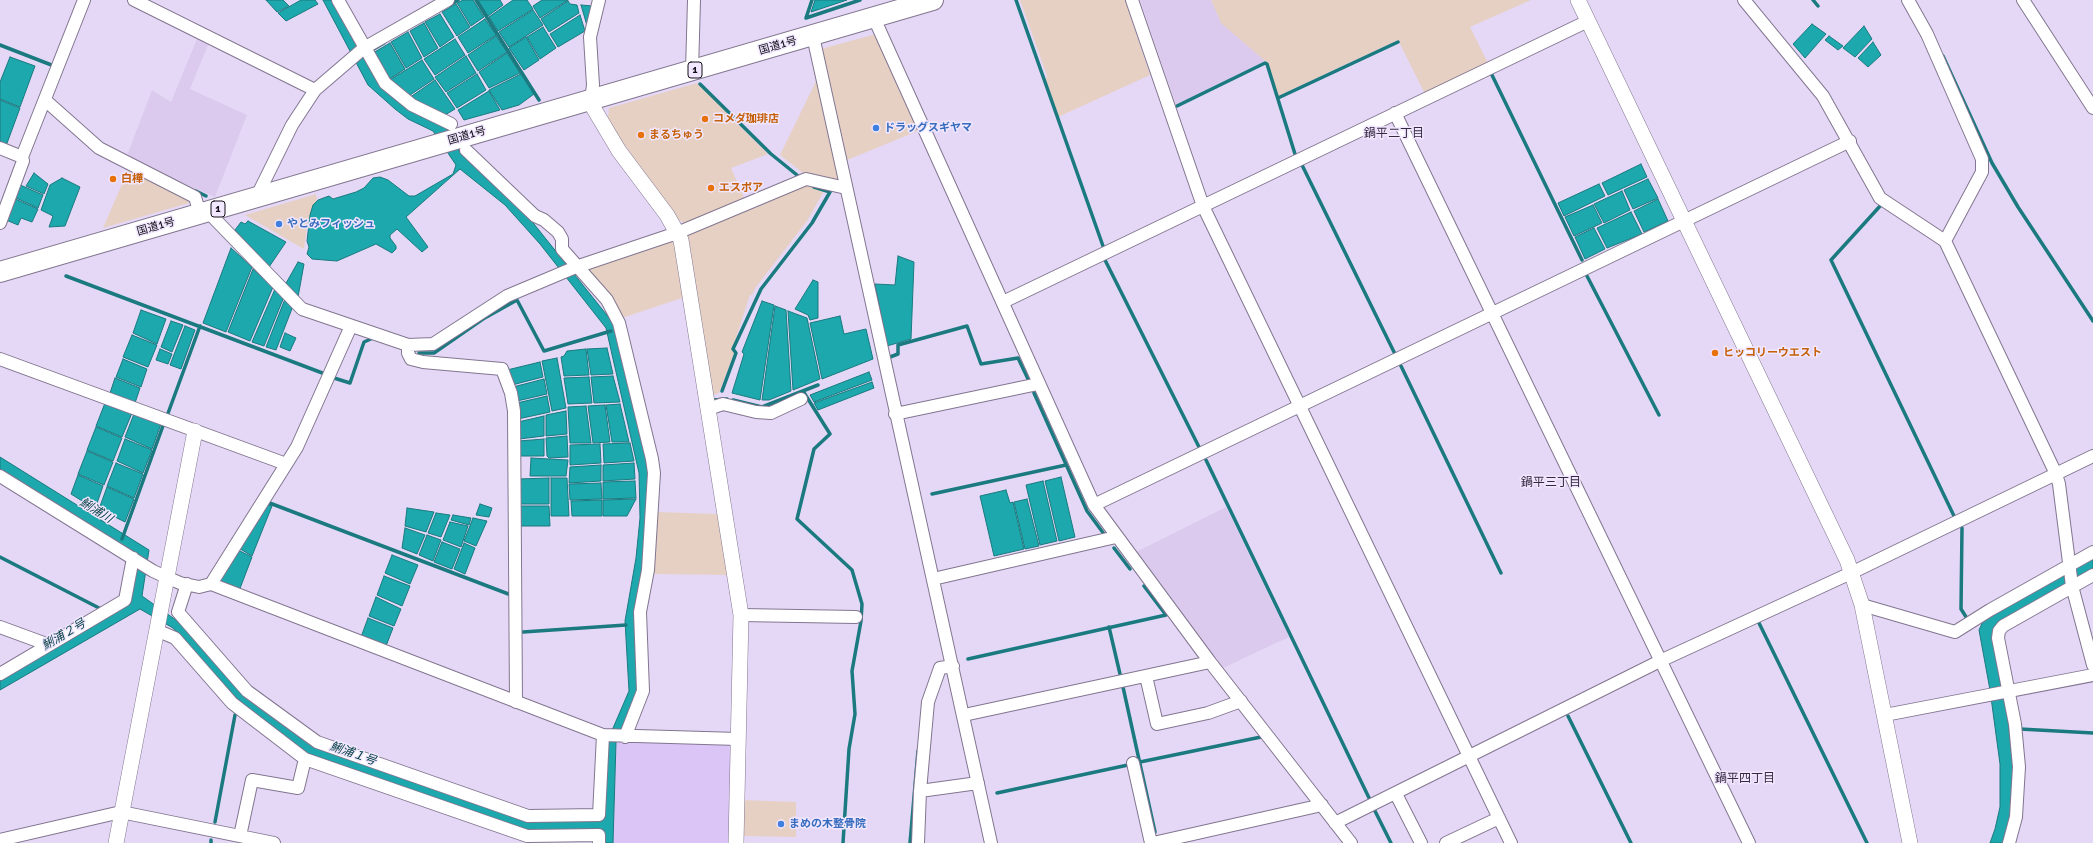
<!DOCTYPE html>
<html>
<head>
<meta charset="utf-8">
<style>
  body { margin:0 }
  canvas { display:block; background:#e5d8f6 }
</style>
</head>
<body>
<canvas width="2093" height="843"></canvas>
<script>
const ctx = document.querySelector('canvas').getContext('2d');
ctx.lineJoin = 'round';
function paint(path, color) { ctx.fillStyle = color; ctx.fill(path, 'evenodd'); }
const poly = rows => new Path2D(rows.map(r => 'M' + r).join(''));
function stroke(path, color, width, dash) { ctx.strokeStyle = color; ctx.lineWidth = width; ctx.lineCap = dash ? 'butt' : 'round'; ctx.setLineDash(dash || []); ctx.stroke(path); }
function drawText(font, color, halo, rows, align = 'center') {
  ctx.font = font + ' Signika,"Noto Sans JP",sans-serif'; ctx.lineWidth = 3; ctx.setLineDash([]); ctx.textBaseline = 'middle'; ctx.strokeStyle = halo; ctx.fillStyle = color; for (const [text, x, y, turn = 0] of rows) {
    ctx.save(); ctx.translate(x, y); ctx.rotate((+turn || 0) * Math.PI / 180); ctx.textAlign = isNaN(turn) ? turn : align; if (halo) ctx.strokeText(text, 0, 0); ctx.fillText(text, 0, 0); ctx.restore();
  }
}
const commercial = poly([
  [1020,0,1125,0,1150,75,1058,117,1046,80,1047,76],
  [1211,0,1531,0,1470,27,1488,63,1425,94,1398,40,1278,96,1267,63,1220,23],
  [876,34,920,130,845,161,821,49],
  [818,77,837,164,838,183,807,176,780,155],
  [697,83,768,154,731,168,745,200,685,224,678,219,610,125,608,118,609,108],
  [129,168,188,197,189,203,103,228],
  [805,184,824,191,807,221,756,287,752,295,750,295,732,350,734,353,719,393,710,396,686,241,689,233],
  [316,194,317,199,308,220,304,249,245,215],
  [671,241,678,248,685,297,622,318,582,270],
  [656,512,718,514,728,575,654,574],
  [742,800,796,802,796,837,742,836]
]);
const built = poly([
  [1140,0,1211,0,1221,23,1265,61,1176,105],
  [197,39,208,45,190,89,247,115,215,197,126,158,152,90,171,102],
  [1226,507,1289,637,1223,668,1134,553]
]);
const green = poly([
  [616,742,728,744,731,746,730,843,613,843]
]);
const water = poly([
  [266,0,283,0,289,6,277,12,266,0],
  [301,0,315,0,318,4,286,21,278,13,301,0],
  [323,0,333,0,371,71,383,87,445,126,461,154,526,214,614,324,649,472,638,691,630,712,616,742,613,843,604,843,604,830,527,831,307,753,241,703,173,628,140,609,0,690,0,680,130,602,138,556,0,470,0,457,149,550,142,596,183,625,311,744,528,822,605,818,607,742,629,691,625,621,636,558,640,518,639,473,606,328,540,244,505,205,460,169,406,217,428,247,422,252,397,229,390,235,390,238,396,246,396,249,392,253,376,244,337,261,312,259,307,254,309,247,307,241,310,215,313,205,318,200,329,196,333,199,356,192,364,188,373,178,380,177,388,180,409,196,415,196,453,174,456,165,433,131,408,119,395,109,368,85,323,0],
  [463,0,473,0,484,17,471,26,457,3,463,0],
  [478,0,500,0,503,5,488,16,478,0],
  [513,0,527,0,533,9,498,31,489,17,513,0],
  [542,0,568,0,540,18,533,6,542,0],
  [815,0,847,0,811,12,815,0],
  [568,1,570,4,577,5,579,13,549,32,541,19,568,1],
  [456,4,470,27,457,36,442,12,456,4],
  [581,5,593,6,588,29,581,5],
  [533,10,543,25,509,47,499,32,533,10],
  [440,14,454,37,440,47,425,22,440,14],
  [580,15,585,31,558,47,550,34,580,15],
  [485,19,496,35,468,53,458,37,485,19],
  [424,23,438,48,424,57,410,31,424,23],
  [1812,24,1826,34,1805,58,1793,44,1812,24],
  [1864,26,1872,39,1855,57,1843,48,1864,26],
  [543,27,556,48,540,59,527,37,543,27],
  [408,32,422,58,406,68,391,42,408,32],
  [496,36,507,52,478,71,468,55,496,36],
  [1829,36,1843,46,1838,50,1825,40,1829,36],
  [526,37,539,60,524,70,509,48,526,37],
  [455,39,465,55,435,75,424,59,455,39],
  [1873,42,1881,55,1868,67,1858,58,1873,42],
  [390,43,405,69,388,80,373,53,390,43],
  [507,53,520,73,489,88,479,72,507,53],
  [466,56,476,73,446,92,435,77,466,56],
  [10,57,35,66,20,107,0,99,0,82,10,57],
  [422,60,434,79,407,97,388,81,422,60],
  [477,74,486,90,457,108,447,93,477,74],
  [521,74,534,94,519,105,502,110,489,90,521,74],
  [435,80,455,109,445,115,409,98,435,80],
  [489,91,500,110,464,120,458,110,489,91],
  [0,100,20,108,6,146,0,144,0,100],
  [1641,164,1647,177,1608,195,1602,183,1641,164],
  [34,173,48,184,44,194,26,186,34,173],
  [62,178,80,187,65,226,49,227,53,216,41,210,50,185,62,178],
  [1648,179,1658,198,1633,209,1624,190,1648,179],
  [18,184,43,195,38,208,14,197,18,184],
  [1599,184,1605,196,1564,216,1558,203,1599,184],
  [1622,191,1630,210,1604,223,1594,204,1622,191],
  [13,198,38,209,32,222,21,218,18,225,6,220,13,198],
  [1658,199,1668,221,1644,232,1634,211,1658,199],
  [1593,205,1602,223,1574,236,1565,217,1593,205],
  [1631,212,1642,234,1607,248,1597,228,1631,212],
  [248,221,286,242,269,267,235,230,241,222,245,224,248,221],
  [1594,228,1605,249,1585,259,1575,237,1594,228],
  [231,248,252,267,226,332,203,323,231,248],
  [898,256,914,262,911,339,887,346,875,284,895,285,898,256],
  [298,262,304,264,298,297,285,285,298,262],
  [253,269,273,287,250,341,228,332,253,269],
  [813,280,818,282,818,318,810,320,808,315,795,309,813,280],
  [275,289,284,297,264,346,252,342,275,289],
  [285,299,293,306,276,350,266,347,285,299],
  [762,301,774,305,760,400,732,393,744,354,742,352,762,301],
  [775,306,786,310,791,391,769,400,762,400,775,306],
  [141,310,166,319,157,344,133,333,141,310],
  [788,311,807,318,820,379,793,390,788,311],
  [840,316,844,334,866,329,873,359,822,379,810,323,840,316],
  [171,321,183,325,172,352,161,347,171,321],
  [185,326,195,330,181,369,170,365,185,326],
  [285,333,296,338,290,351,280,347,285,333],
  [132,335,157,345,148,367,123,357,132,335],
  [607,348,613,374,591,375,587,349,607,348],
  [160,349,172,354,168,364,156,360,160,349],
  [586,349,589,375,564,376,561,357,564,356,567,351,586,349],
  [557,358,566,408,552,411,542,361,557,358],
  [123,359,147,369,141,387,116,377,123,359],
  [540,362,543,377,512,385,507,370,540,362],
  [869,372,872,380,814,402,810,395,869,372],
  [613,376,620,402,594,403,591,377,613,376],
  [589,377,592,403,568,404,564,378,589,377],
  [115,378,140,388,135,403,110,393,115,378],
  [544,379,547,394,517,401,513,387,544,379],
  [872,382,874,388,818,410,814,403,872,382],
  [547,396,550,412,518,419,517,403,547,396],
  [105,403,132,413,122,437,96,426,105,403],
  [620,404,629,442,612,442,606,405,620,404],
  [605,405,610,442,593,443,588,406,605,405],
  [586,406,591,443,570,443,568,407,586,406],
  [566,411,567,434,546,436,546,415,566,411],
  [134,414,161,424,152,449,125,437,134,414],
  [544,416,544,436,519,439,518,422,544,416],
  [96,427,122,438,113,461,87,450,96,427],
  [567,436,568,457,549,458,547,456,546,438,567,436],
  [125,439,152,450,143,473,117,461,125,439],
  [544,439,544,456,519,456,519,441,544,439],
  [630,443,634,461,604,463,603,444,630,443],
  [600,444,601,463,570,465,570,445,600,444],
  [87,451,113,462,104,485,78,474,87,451],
  [531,458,568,460,566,476,530,476,531,458],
  [116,463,143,474,134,498,107,486,116,463],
  [634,463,635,479,603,481,603,465,634,463],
  [601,465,601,481,569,483,570,467,601,465],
  [78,475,103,486,95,509,71,494,78,475],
  [1061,477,1075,537,1059,541,1045,481,1061,477],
  [549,478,549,504,518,504,518,479,549,478],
  [551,478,567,478,569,516,551,516,551,478],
  [635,481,636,498,603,499,603,482,635,481],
  [1043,481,1057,541,1040,545,1026,485,1043,481],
  [601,483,602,499,570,500,569,484,601,483],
  [107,487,134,499,125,522,99,509,107,487],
  [1006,490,1010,503,1013,502,1024,549,994,556,980,496,1006,490],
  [636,499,627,516,603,516,603,500,636,499],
  [1027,499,1039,546,1025,549,1014,502,1027,499],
  [602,500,602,516,572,516,571,501,602,500],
  [265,504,272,506,252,556,237,547,265,504],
  [480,504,492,508,489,517,476,515,480,504],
  [518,506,549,506,550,526,518,526,518,506],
  [407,508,434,512,426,532,405,526,407,508],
  [436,513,450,515,441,537,428,533,436,513],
  [453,515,471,518,469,525,451,520,453,515],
  [473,518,487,521,476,546,464,541,473,518],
  [450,522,468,526,461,547,443,540,450,522],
  [405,528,425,535,417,554,402,548,405,528],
  [427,535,441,540,433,561,419,555,427,535],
  [442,542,460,549,452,569,434,562,442,542],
  [464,543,475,548,465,574,454,569,464,543],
  [236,549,252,557,239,591,218,583,236,549],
  [392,555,418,565,410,584,385,573,392,555],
  [2093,557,2093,571,1998,625,2014,776,2013,801,2008,831,2003,843,1990,843,1995,829,2000,807,2000,764,1990,690,1979,630,1985,617,2093,557],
  [384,576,410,586,402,606,377,595,384,576],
  [376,597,401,609,394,626,369,616,376,597],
  [368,618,393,628,386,646,361,637,368,618]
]);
const stream = poly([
  [476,0,539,100],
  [812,0,806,18,860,0],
  [1016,0,1103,246],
  [1813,0,1818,6],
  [450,5,458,0],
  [0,45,54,66],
  [372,50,384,43],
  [1943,56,1992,163,2018,207,2093,321],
  [1491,73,1582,260],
  [700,84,771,154,797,175],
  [1278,98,1398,42],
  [1177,106,1265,63,1267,64,1295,154],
  [1302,165,1395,354],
  [196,191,206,196],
  [1881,205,1831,260,1954,516],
  [1105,260,1200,449],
  [66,276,325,374],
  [1587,276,1659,415],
  [419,353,434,353,483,319,517,300,544,351,611,331],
  [890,357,898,354,898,345,967,326,981,364,1018,358,1029,381],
  [1401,366,1501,573],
  [334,378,350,383,364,342,373,338],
  [722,391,736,353,733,349,761,289,812,223,830,192,814,187],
  [803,391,830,434,814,449,797,519,852,570,862,604,861,621,852,671,855,714,849,749,843,843],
  [1034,393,1087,511,1104,534],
  [714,400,727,399],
  [733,400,762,407,818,385],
  [167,416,200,326],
  [1206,460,1371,802],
  [932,494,1066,465],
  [267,502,511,595],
  [1962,528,1961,609,1968,620],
  [122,539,164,423],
  [1114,548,1130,569],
  [0,557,101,609],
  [1759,623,1867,843],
  [1109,627,1120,674],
  [523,632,626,625],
  [968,659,1166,615,1144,586],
  [1123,687,1155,832],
  [1568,716,1631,843],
  [2020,729,2093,733],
  [1140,762,1261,737],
  [997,793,1128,765],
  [1375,811,1391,843],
  [215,822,235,715],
  [211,843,211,840],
  [910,843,918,751]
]);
const minor = poly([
  [134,0,315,90],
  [338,0,385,83,412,105,451,124],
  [1132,0,1203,206,1511,843],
  [1744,0,1823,96,1880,198,1945,241,2056,474,2059,484,2072,586,2093,665],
  [1908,0,1927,34,1982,159,1982,172,1945,241],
  [2023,0,2093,108],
  [874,18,1094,505,1210,662,1351,843],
  [813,36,991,843],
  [692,71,694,0],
  [45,100,99,148,195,197,200,214],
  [591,100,593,85,590,37,599,0],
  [1395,113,1749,843],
  [0,148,22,157],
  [466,150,535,216,544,220,558,232,562,239,562,249,607,300,619,323,652,459,654,473,648,570,640,612,643,691,625,737],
  [257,196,292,125,315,90,364,48,448,0],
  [208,212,302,309,408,345,433,344,507,296,576,267,677,233,806,179,846,188],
  [0,223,23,161,22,157,84,0],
  [1003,302,1588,21],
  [408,345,408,353,411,359,423,362,502,369,511,393,514,411,516,702],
  [0,359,286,464],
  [708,409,723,404,756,412,771,413,801,399],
  [895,414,1038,384],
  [0,476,153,571,166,577,180,583,199,587,211,584,603,735,738,739],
  [1094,505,1850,141],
  [933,579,1116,537],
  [187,584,178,612,247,691,317,742,528,816,599,815,603,735],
  [211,584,297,447,351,326],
  [1862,605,1955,632,1990,610,2093,552],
  [741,615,856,617],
  [0,627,49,645],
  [156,630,175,638,232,703,305,759,527,836,599,835,599,843],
  [0,674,125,600,133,558],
  [1146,676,1157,724,1208,713,1241,701],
  [964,715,1210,662],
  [1885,715,2093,675],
  [1133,763,1151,843],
  [920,791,978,783],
  [1396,794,1421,843],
  [1335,823,1660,661,1851,573,2093,456],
  [240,836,252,780,298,788,305,759],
  [0,840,121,812,274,843],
  [918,843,920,791,928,702,940,668,953,666],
  [1153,843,1322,805],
  [1446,843,1499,818],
  [2009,843,2016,817,2019,767,2015,724,1998,638,1999,631,2003,626,2093,575]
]);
const tertiary = poly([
  [1578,0,1847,560,1862,605,1910,843],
  [591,100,594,109,619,151,667,215,681,240,741,615,736,843],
  [116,843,195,431]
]);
const trunk = poly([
  [0,272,933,0]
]);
const markers = [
  [705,119,4,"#e8710a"],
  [876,128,4,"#3f7fe0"],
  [641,135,4,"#e8710a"],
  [113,179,4,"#e8710a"],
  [711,188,4,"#e8710a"],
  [279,224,4,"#3f7fe0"],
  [1715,353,4,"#e8710a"],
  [781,824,4,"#3f7fe0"]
];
const shields = [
  [695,70,14],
  [218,209,14]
];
const shieldNames = [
  ["1",695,70],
  ["1",218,209]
];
const streetNames = [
  ["国道1号",778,46,-16],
  ["国道1号",467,136,-16],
  ["国道1号",156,227,-16]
];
const foodNames = [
  ["コメダ珈琲店",713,119],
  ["まるちゅう",649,135],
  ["白樺",121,179],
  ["エスポア",719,188],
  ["ヒッコリーウエスト",1723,353]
];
const shopNames = [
  ["ドラッグスギヤマ",884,128],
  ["やとみフィッシュ",287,224],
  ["まめの木整骨院",789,824]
];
const neighbourhoodNames = [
  ["鍋平二丁目",1394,134],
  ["鍋平三丁目",1551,483],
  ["鍋平四丁目",1745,779]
];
const waterNames = [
  ["鯏浦川",96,511,32],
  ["鯏浦２号",64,635,-31],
  ["鯏浦１号",353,754,19]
];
paint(commercial, '#e6d0c4');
paint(built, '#dbcaee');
paint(green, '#dbc4f6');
paint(water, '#1ca8ac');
stroke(water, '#1a7a80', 1);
stroke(stream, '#1a7a80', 3.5);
stroke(minor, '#827690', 14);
stroke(tertiary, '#827690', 16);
stroke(trunk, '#827690', 22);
stroke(minor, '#fff', 12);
stroke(tertiary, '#fff', 15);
stroke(trunk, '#fff', 20);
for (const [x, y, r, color] of markers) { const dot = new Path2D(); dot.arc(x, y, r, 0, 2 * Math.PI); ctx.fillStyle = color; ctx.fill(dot); stroke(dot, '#f1e7ff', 1.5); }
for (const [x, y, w] of shields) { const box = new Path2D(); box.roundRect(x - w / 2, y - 8, w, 16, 3); ctx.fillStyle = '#f1e7ff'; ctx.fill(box); stroke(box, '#140f19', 1); }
drawText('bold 10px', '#140f19', null, shieldNames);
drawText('11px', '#140f19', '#f1e7ff', streetNames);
drawText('bold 11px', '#c56008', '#f1e7ff', foodNames, 'left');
drawText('bold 11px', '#366cbe', '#f1e7ff', shopNames, 'left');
drawText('12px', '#342940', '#f1e7ff', neighbourhoodNames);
drawText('italic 12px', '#003d3f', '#f1e7ff', waterNames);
</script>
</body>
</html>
